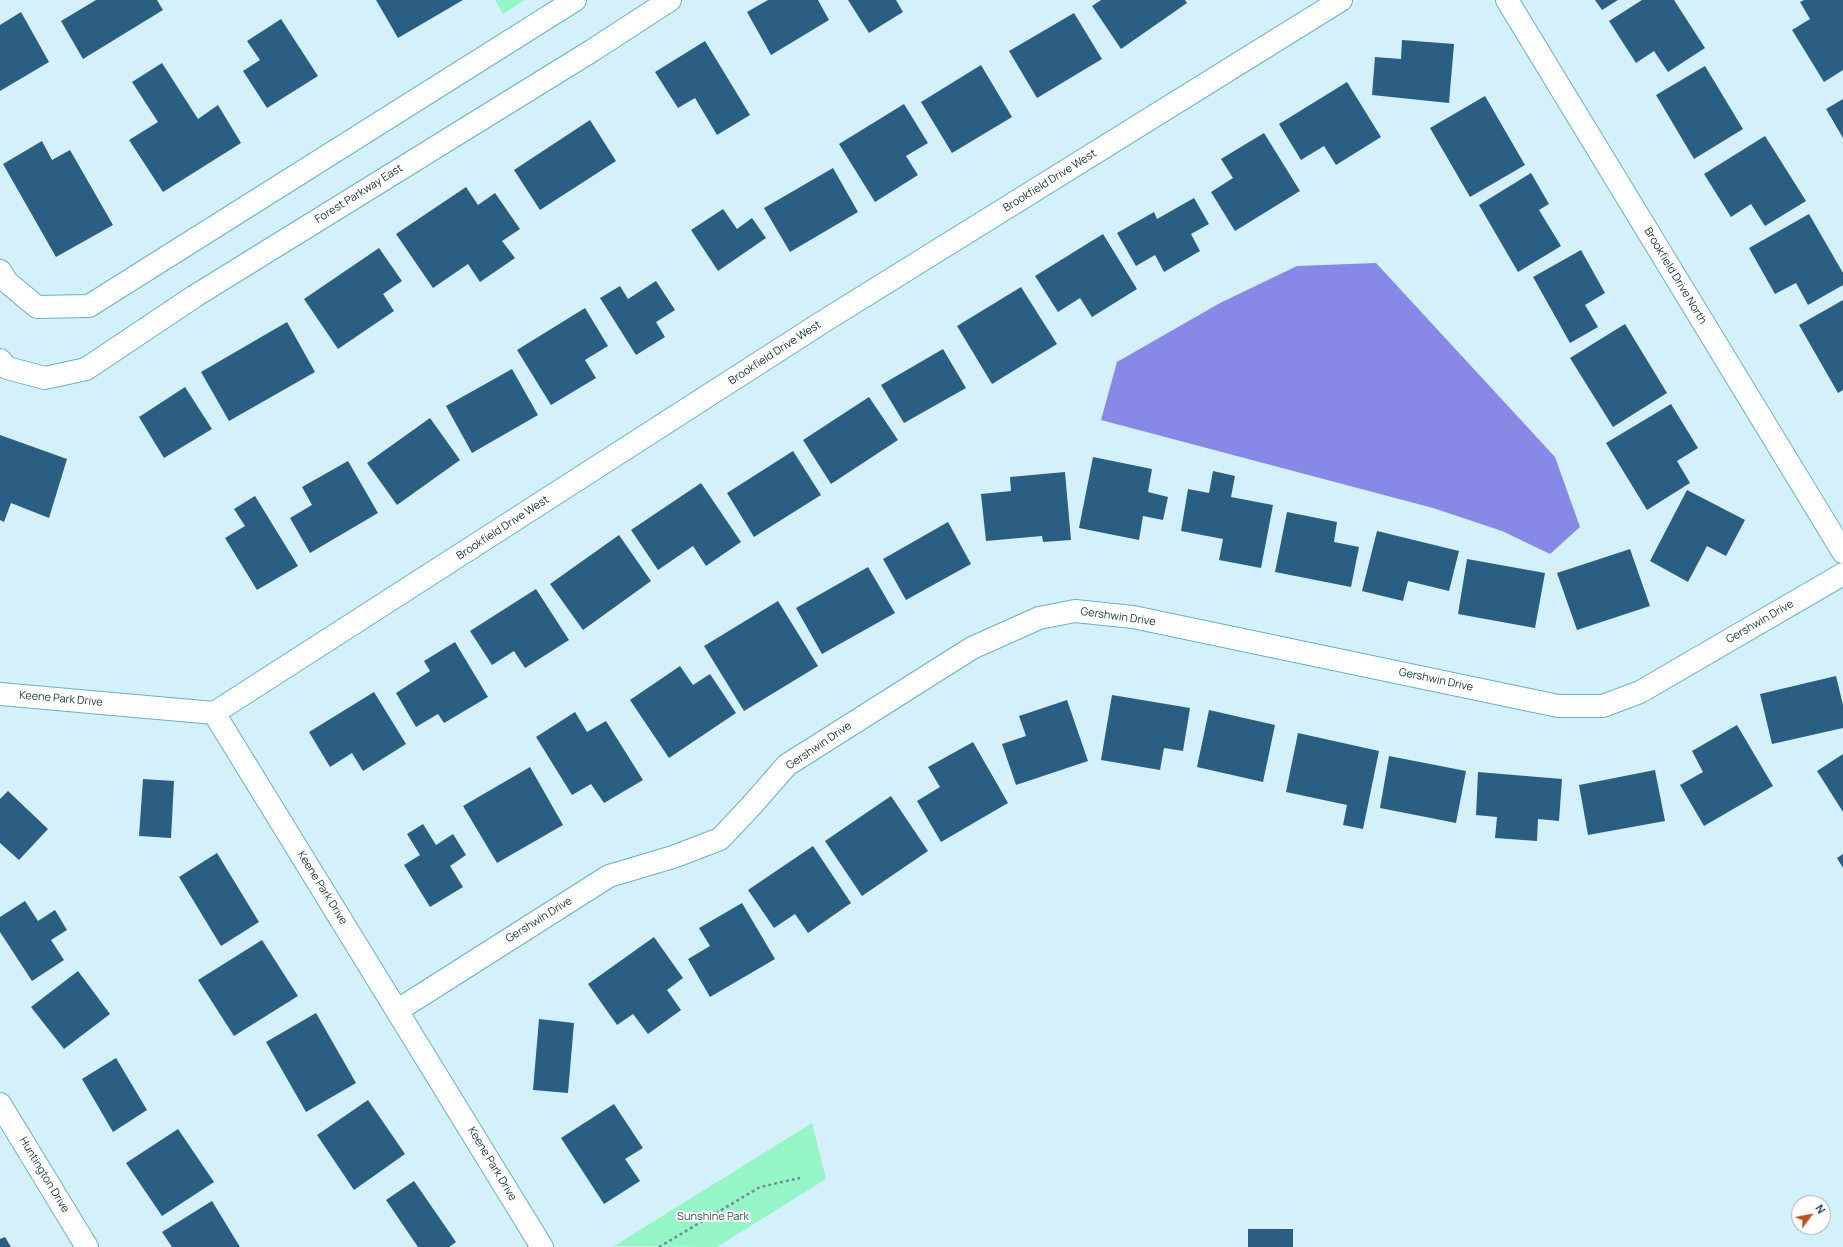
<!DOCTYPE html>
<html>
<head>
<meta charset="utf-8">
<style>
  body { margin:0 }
  #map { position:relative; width:1843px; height:1247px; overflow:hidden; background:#d4f1fb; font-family:Manrope,sans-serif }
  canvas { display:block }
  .north { position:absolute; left:1791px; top:1195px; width:40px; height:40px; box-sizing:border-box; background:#fff; border:1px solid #a2aeb2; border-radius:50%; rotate:58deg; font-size:11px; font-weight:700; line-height:16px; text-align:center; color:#16353f }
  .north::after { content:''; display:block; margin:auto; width:14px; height:18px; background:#b75124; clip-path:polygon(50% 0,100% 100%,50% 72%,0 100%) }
</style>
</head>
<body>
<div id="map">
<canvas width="1843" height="1247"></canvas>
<div class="north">N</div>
</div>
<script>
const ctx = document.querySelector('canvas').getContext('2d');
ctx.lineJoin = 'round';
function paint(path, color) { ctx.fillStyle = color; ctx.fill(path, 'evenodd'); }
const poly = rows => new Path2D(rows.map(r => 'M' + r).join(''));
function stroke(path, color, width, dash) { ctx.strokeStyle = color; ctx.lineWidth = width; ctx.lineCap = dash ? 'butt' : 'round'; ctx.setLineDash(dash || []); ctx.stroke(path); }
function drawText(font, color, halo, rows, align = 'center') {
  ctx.font = font + ' Manrope,sans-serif'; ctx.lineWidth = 4; ctx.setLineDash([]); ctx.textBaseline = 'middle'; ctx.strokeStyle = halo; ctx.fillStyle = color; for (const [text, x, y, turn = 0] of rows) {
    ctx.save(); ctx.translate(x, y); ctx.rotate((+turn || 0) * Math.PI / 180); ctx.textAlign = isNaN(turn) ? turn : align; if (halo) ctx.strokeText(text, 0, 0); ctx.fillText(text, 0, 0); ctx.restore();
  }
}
const green = poly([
  [495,0,525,0,503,14],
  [812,1123,826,1179,717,1247,614,1246]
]);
const water = poly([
  [1376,263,1555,457,1580,527,1550,554,1502,531,1433,508,1101,420,1117,362,1220,303,1297,266]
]);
const building = poly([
  [96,0,157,0,163,10,83,59,61,21],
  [376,0,463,0,398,38],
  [768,0,818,0,829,20,771,55,747,12],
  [848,0,896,0,903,12,869,33],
  [1101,0,1185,0,1187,3,1121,49,1092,6],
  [1595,0,1618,0,1602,10],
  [1642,0,1674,0,1705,48,1668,72,1654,51,1636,63,1609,21],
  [1804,0,1843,0,1843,70,1824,82,1792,30,1810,19,1800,2],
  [21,12,49,62,0,91,0,25],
  [1074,13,1102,59,1037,98,1009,51],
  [281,19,318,76,267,108,243,71,260,60,247,41],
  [1402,40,1454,44,1449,103,1372,95,1375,57,1401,59],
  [705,41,750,115,717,135,695,98,678,108,655,72],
  [162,63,198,119,218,105,241,143,163,192,129,140,158,122,132,82],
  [981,65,1012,117,952,153,921,102],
  [1705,66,1743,129,1694,159,1656,95],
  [1347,82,1381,137,1336,165,1324,146,1301,160,1279,124],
  [1485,96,1525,165,1470,197,1430,128],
  [1843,99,1843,138,1826,109],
  [904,104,928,143,906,156,918,175,875,202,839,144],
  [590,120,616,161,540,210,514,170],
  [1264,133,1300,191,1235,231,1211,192,1233,178,1221,159],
  [1765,136,1806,201,1765,226,1751,204,1731,217,1704,174],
  [42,141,52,160,70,150,113,225,56,257,3,164],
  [833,168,858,212,790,252,764,208],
  [1531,173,1549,204,1539,210,1561,246,1518,272,1479,205],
  [466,187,478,205,495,193,520,229,502,241,515,258,480,282,468,264,433,288,396,234],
  [1194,198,1209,224,1191,234,1200,251,1164,272,1155,255,1136,266,1117,233,1154,212,1157,219],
  [723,209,737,229,752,218,766,238,718,271,691,230],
  [1809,214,1843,273,1843,285,1808,305,1796,283,1775,294,1749,248],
  [1103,234,1137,289,1092,317,1080,298,1058,312,1035,276],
  [379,248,402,281,383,294,394,311,338,349,304,299],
  [1581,250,1605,293,1585,305,1598,327,1570,343,1533,277],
  [656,281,675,310,656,322,665,337,636,355,600,298,620,286,628,299],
  [1021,287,1057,344,992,384,957,326],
  [1843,300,1843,390,1838,393,1799,325],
  [585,308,608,346,585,360,596,378,551,405,517,350],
  [287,322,315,372,229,421,201,372],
  [1625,324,1667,393,1613,427,1570,358],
  [943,349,966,388,904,423,881,385],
  [512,369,538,415,472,453,446,406],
  [185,387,212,429,164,458,139,417],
  [869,397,898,440,831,484,803,440],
  [1671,404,1698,448,1677,461,1690,483,1647,510,1606,443],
  [430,418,460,460,397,505,367,463],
  [0,435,67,459,49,518,11,503,4,522,0,520],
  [793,451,821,495,754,537,727,493],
  [1093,457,1152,469,1148,492,1168,497,1163,520,1143,516,1139,540,1079,528],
  [348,461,378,513,310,553,290,518,312,505,302,487],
  [1213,471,1235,476,1231,497,1273,505,1261,568,1219,560,1223,539,1181,531,1188,489,1209,493],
  [1065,472,1071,540,1043,542,1042,536,986,541,981,494,1011,491,1010,477],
  [701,483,741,542,706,566,693,546,658,570,631,530],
  [1687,490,1745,520,1726,556,1707,546,1688,582,1650,561],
  [255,496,298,566,257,590,225,538,245,526,234,509],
  [1287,512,1337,522,1334,542,1359,547,1351,587,1275,572],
  [948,522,971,564,906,600,883,559],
  [1377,531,1459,551,1449,591,1408,581,1403,601,1362,591],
  [619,535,651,581,583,630,550,584],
  [1630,549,1650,606,1577,630,1557,573],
  [1467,559,1545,573,1535,628,1458,614],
  [868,567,895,613,822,654,796,608],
  [536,589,569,640,525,668,514,651,492,665,470,631],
  [778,601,818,666,744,711,704,646],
  [455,642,488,697,444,723,438,714,416,727,396,693,430,671,424,661],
  [680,666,693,685,710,674,736,713,669,758,630,700],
  [1836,676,1843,705,1843,728,1772,744,1760,694],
  [374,692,406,744,363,771,352,753,330,767,309,732],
  [1112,695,1190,708,1183,751,1164,748,1160,770,1101,760],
  [1067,700,1088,761,1016,785,1002,744,1026,736,1019,716],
  [1209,710,1275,725,1263,782,1197,767],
  [575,712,587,732,606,721,643,780,604,803,591,784,572,795,536,737],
  [1737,725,1773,786,1704,826,1680,785,1703,772,1692,751],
  [1298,733,1379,751,1363,829,1343,825,1347,805,1286,792],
  [973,742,1008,803,941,842,917,801,940,787,928,767],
  [1843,754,1843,812,1817,771],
  [1389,756,1466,771,1456,823,1380,808],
  [530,767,563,825,497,863,463,806],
  [1655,770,1665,821,1588,835,1579,785],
  [1478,772,1562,779,1559,821,1538,819,1537,841,1495,838,1497,817,1476,815],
  [143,779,174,781,171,838,139,836],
  [8,791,48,829,19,860,0,843,0,799],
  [891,796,928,851,862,896,825,841],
  [423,824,436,845,453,834,466,855,450,866,463,887,430,907,404,865,420,855,407,834],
  [813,846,851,903,808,933,795,914,774,928,748,890],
  [217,853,259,922,221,946,179,877],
  [1843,854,1843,868,1837,858],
  [25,901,38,921,55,910,67,930,51,940,64,960,32,981,0,932,0,917],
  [742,903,775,959,710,997,688,959,710,946,699,928],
  [654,937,683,978,667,990,681,1010,648,1034,633,1014,617,1025,588,984],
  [262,940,298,996,234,1036,198,980],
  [78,971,110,1014,64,1049,31,1007],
  [316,1013,356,1083,306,1112,266,1042],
  [539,1019,574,1023,568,1093,533,1090],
  [116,1058,147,1110,113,1132,82,1079],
  [368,1100,405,1154,354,1190,317,1135],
  [614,1104,643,1148,625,1159,640,1181,604,1204,561,1138],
  [178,1129,214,1182,162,1216,126,1163],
  [414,1181,456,1242,449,1247,418,1247,386,1200],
  [212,1201,240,1247,172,1247,162,1232],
  [1248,1229,1293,1229,1293,1247,1248,1247],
  [5,1237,11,1247,0,1247,0,1239]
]);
const path = poly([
  [659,1247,760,1187,800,1178]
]);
const street = poly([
  [1507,0,1843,552],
  [0,271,7,282,37,307,89,306,575,0],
  [0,360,7,368,45,378,86,369,195,296,593,50,670,0],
  [0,694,214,713,542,1247],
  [214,713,821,323,1341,0],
  [398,1010,609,876,673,857,720,839,752,805,787,765,972,648,1039,618,1075,611,1133,617,1558,706,1603,706,1640,692,1843,574],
  [0,1104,87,1247]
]);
const streetNames = [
  ["Brookfield Drive West",1050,181,-32],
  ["Forest Parkway East",359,194,-32],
  ["Brookfield Drive North",1675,276,59],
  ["Brookfield Drive West",775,353,-33],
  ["Brookfield Drive West",503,528,-33],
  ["Gershwin Drive",1118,617,8],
  ["Gershwin Drive",1760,622,-30],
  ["Gershwin Drive",1436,680,12],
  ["Keene Park Drive",61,699,5],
  ["Gershwin Drive",819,746,-34],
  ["Keene Park Drive",322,888,58],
  ["Gershwin Drive",539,920,-32],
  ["Keene Park Drive",492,1164,59],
  ["Huntington Drive",44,1175,59]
];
const parkNames = [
  ["Sunshine Park",713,1217]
];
paint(green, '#96f5c7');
paint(water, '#8888e6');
paint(building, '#2a5f83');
stroke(street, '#67b1ca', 24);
stroke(path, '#708e98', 2.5, [3, 3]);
stroke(street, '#fff', 22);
drawText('11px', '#16353f', '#fff', streetNames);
drawText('11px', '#285a44', '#fff', parkNames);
</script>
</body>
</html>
